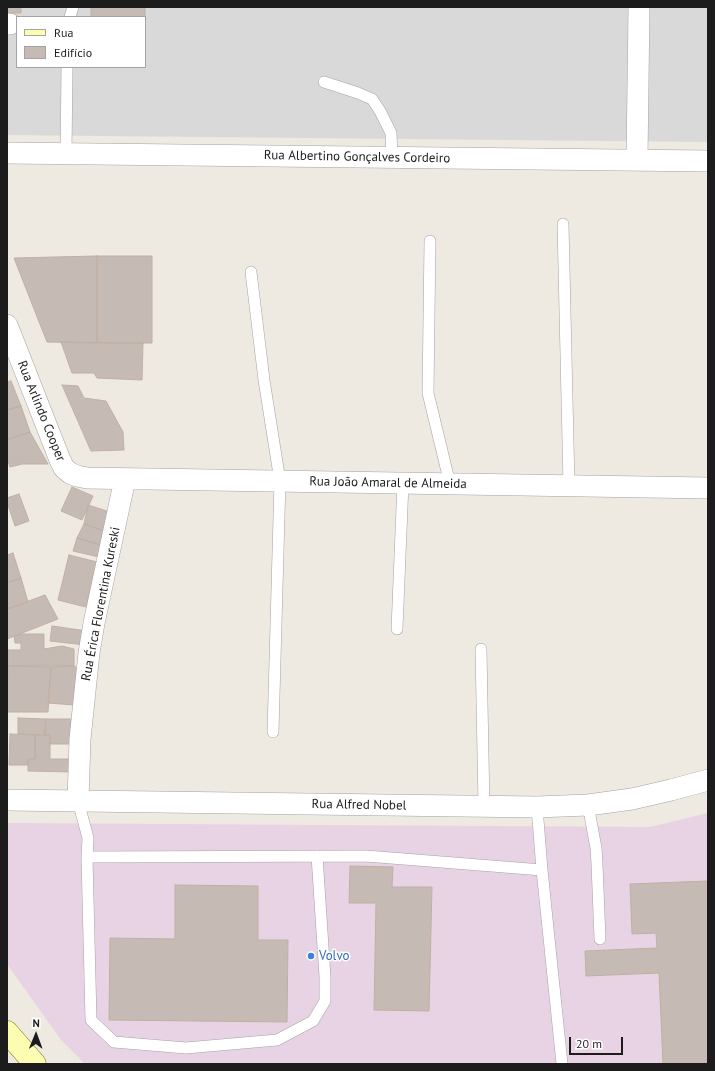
<!DOCTYPE html>
<html>
<head>
<meta charset="utf-8">
<style>
  body { margin:0 }
  #map { position:relative; width:715px; height:1071px; overflow:hidden; background:#eee9e1; font-family:"PT Sans",sans-serif }
  canvas { display:block }
  .frame { position:absolute; inset:0; border:8px solid #1c1c1c; pointer-events:none }
  .legend { position:absolute; left:16px; top:16px; width:130px; height:52px; box-sizing:border-box; background:#fff; border:1px solid #a4a4a4; margin:0; padding:5px 7px; list-style:none; font-size:12px; color:#1c1c1c }
  .legend li { display:flex; align-items:center; gap:8px; height:20px }
  .legend b { width:20px; border:1px solid #a4a4a4 }
  .north { position:absolute; left:16px; top:1015px; width:40px; height:40px; -webkit-text-stroke:3px #fff; paint-order:stroke; rotate:1deg; font-size:11px; font-weight:700; line-height:16px; text-align:center; color:#1c1c1c }
  .north::after { content:''; display:block; margin:auto; width:14px; height:18px; background:#1c1c1c; clip-path:polygon(50% 0,100% 100%,50% 72%,0 100%) }
  .scale { position:absolute; left:569px; top:1037px; width:54px; height:18px; box-sizing:border-box; border:2px solid #1c1c1c; border-top:0; padding-left:5px; font-size:12px; line-height:14px; white-space:nowrap; color:#1c1c1c; -webkit-text-stroke:3px #fff; paint-order:stroke }
</style>
</head>
<body>
<div id="map">
<canvas width="715" height="1071"></canvas>
<div class="frame"></div>
<ul class="legend">
<li><b style="height:5px;background:#fdfdb1"></b>Rua</li>
<li><b style="height:11px;background:#c6bbb4"></b>Edifício</li>
</ul>
<div class="north">N</div>
<div class="scale">20 m</div>
</div>
<script>
const ctx = document.querySelector('canvas').getContext('2d');
ctx.lineJoin = 'round';
function paint(path, color) { ctx.fillStyle = color; ctx.fill(path, 'evenodd'); }
const poly = rows => new Path2D(rows.map(r => 'M' + r).join(''));
function stroke(path, color, width, dash) { ctx.strokeStyle = color; ctx.lineWidth = width; ctx.lineCap = dash ? 'butt' : 'round'; ctx.setLineDash(dash || []); ctx.stroke(path); }
function drawText(font, color, halo, rows, align = 'center') {
  ctx.font = font + ' "PT Sans",sans-serif'; ctx.lineWidth = 3; ctx.setLineDash([]); ctx.textBaseline = 'middle'; ctx.strokeStyle = halo; ctx.fillStyle = color; for (const [text, x, y, turn = 0] of rows) {
    ctx.save(); ctx.translate(x, y); ctx.rotate((+turn || 0) * Math.PI / 180); ctx.textAlign = isNaN(turn) ? turn : align; if (halo) ctx.strokeText(text, 0, 0); ctx.fillText(text, 0, 0); ctx.restore();
  }
}
const residential = poly([
  [7,7,708,7,708,142,7,135],
  [17,17,145,17,145,67,17,67]
]);
const industrial = poly([
  [708,813,708,1064,85,1064,61,1040,7,964,7,823,650,827]
]);
const building = poly([
  [7,7,21,7,21,13,7,13,7,7],
  [91,7,145,7,145,36,145,17,91,17,91,7],
  [97,256,152,256,152,343,97,343,97,256],
  [97,256,97,343,47,342,14,258,97,256],
  [61,342,143,343,142,380,97,378,94,373,72,373,61,342],
  [11,381,21,406,7,410,7,382,11,381],
  [62,385,78,386,84,398,106,401,123,432,124,450,91,451,62,385],
  [21,406,30,432,7,440,7,410,21,406],
  [30,432,48,464,22,464,10,467,7,458,7,440,30,432],
  [72,487,93,496,82,520,61,511,72,487],
  [19,494,29,521,15,526,7,502,7,498,19,494],
  [88,505,110,512,104,531,84,524,88,505],
  [84,524,104,531,101,545,77,538,84,524],
  [77,538,101,545,99,557,73,551,77,538],
  [13,553,21,578,7,583,7,555,13,553],
  [69,555,97,562,86,607,58,600,69,555],
  [21,578,28,602,7,609,7,583,21,578],
  [45,595,58,619,7,639,7,609,45,595],
  [52,626,87,631,85,645,50,641,52,626],
  [21,634,44,634,44,649,62,646,74,649,74,666,8,666,8,650,21,650,21,643,15,643,14,636,21,634],
  [8,666,51,667,48,712,7,712,8,666],
  [74,666,77,668,74,705,48,703,51,667,74,666],
  [18,718,46,719,45,735,18,734,18,718],
  [46,719,74,719,74,744,50,744,50,735,45,735,46,719],
  [10,734,35,735,35,759,28,759,28,765,9,765,10,734],
  [35,735,50,735,50,759,71,759,71,772,28,771,28,759,35,759,35,735],
  [350,866,393,867,392,887,432,887,429,1011,374,1010,376,903,349,903,350,866],
  [708,881,708,1064,663,1064,659,973,586,976,585,951,657,948,656,933,632,934,630,884,708,881],
  [175,885,258,886,258,940,288,940,287,1022,109,1020,110,938,175,939,175,885]
]);
const service = poly([
  [70,17,73,7],
  [324,82,358,93,372,99,380,111,391,133,392,157],
  [66,154,67,67],
  [563,224,569,486],
  [430,241,428,393,450,484],
  [251,272,264,380,280,481,273,732],
  [397,629,403,483],
  [481,649,484,807],
  [78,801,88,838,87,857],
  [588,805,596,848,597,864,600,939],
  [317,856,325,977,325,1001,313,1021,277,1040,186,1048,114,1042,91,1020,87,857,366,856,542,870,537,807],
  [542,870,562,1064]
]);
const minor = poly([
  [7,24,10,24],
  [7,153,708,161],
  [637,160,639,7],
  [7,325,60,460,64,468,70,473,77,476,87,478,708,488],
  [7,800,537,807,588,805,632,799,671,790,708,780],
  [78,801,80,739,89,653,94,623,125,479]
]);
const secondary = poly([
  [7,1032,35,1064]
]);
const markers = [
  [311,956,4,"#3f7fe0"]
];
const streetNames = [
  ["Rua Albertino Gonçalves Cordeiro",357,157,1],
  ["Rua Arlindo Cooper",41,411,68],
  ["Rua João Amaral de Almeida",388,483,1],
  ["Rua Érica Florentina Kureski",101,604,-79],
  ["Rua Alfred Nobel",359,805,1]
];
const shopNames = [
  ["Volvo",319,956]
];
paint(residential, '#dad9d9');
paint(industrial, '#e8d3e5');
paint(building, '#c6bbb4');
stroke(building, '#c1afa3', 1);
stroke(service, '#a3a3a3', 12);
stroke(minor, '#a3a3a3', 22);
stroke(secondary, '#6f7700', 23);
stroke(service, '#fff', 11);
stroke(minor, '#fff', 21);
stroke(secondary, '#fdfdb1', 22);
for (const [x, y, r, color] of markers) { const dot = new Path2D(); dot.arc(x, y, r, 0, 2 * Math.PI); ctx.fillStyle = color; ctx.fill(dot); stroke(dot, '#fff', 1.5); }
drawText('13px', '#1c1c1c', '#fff', streetNames);
drawText('13px', '#366cbe', '#fff', shopNames, 'left');
</script>
</body>
</html>
